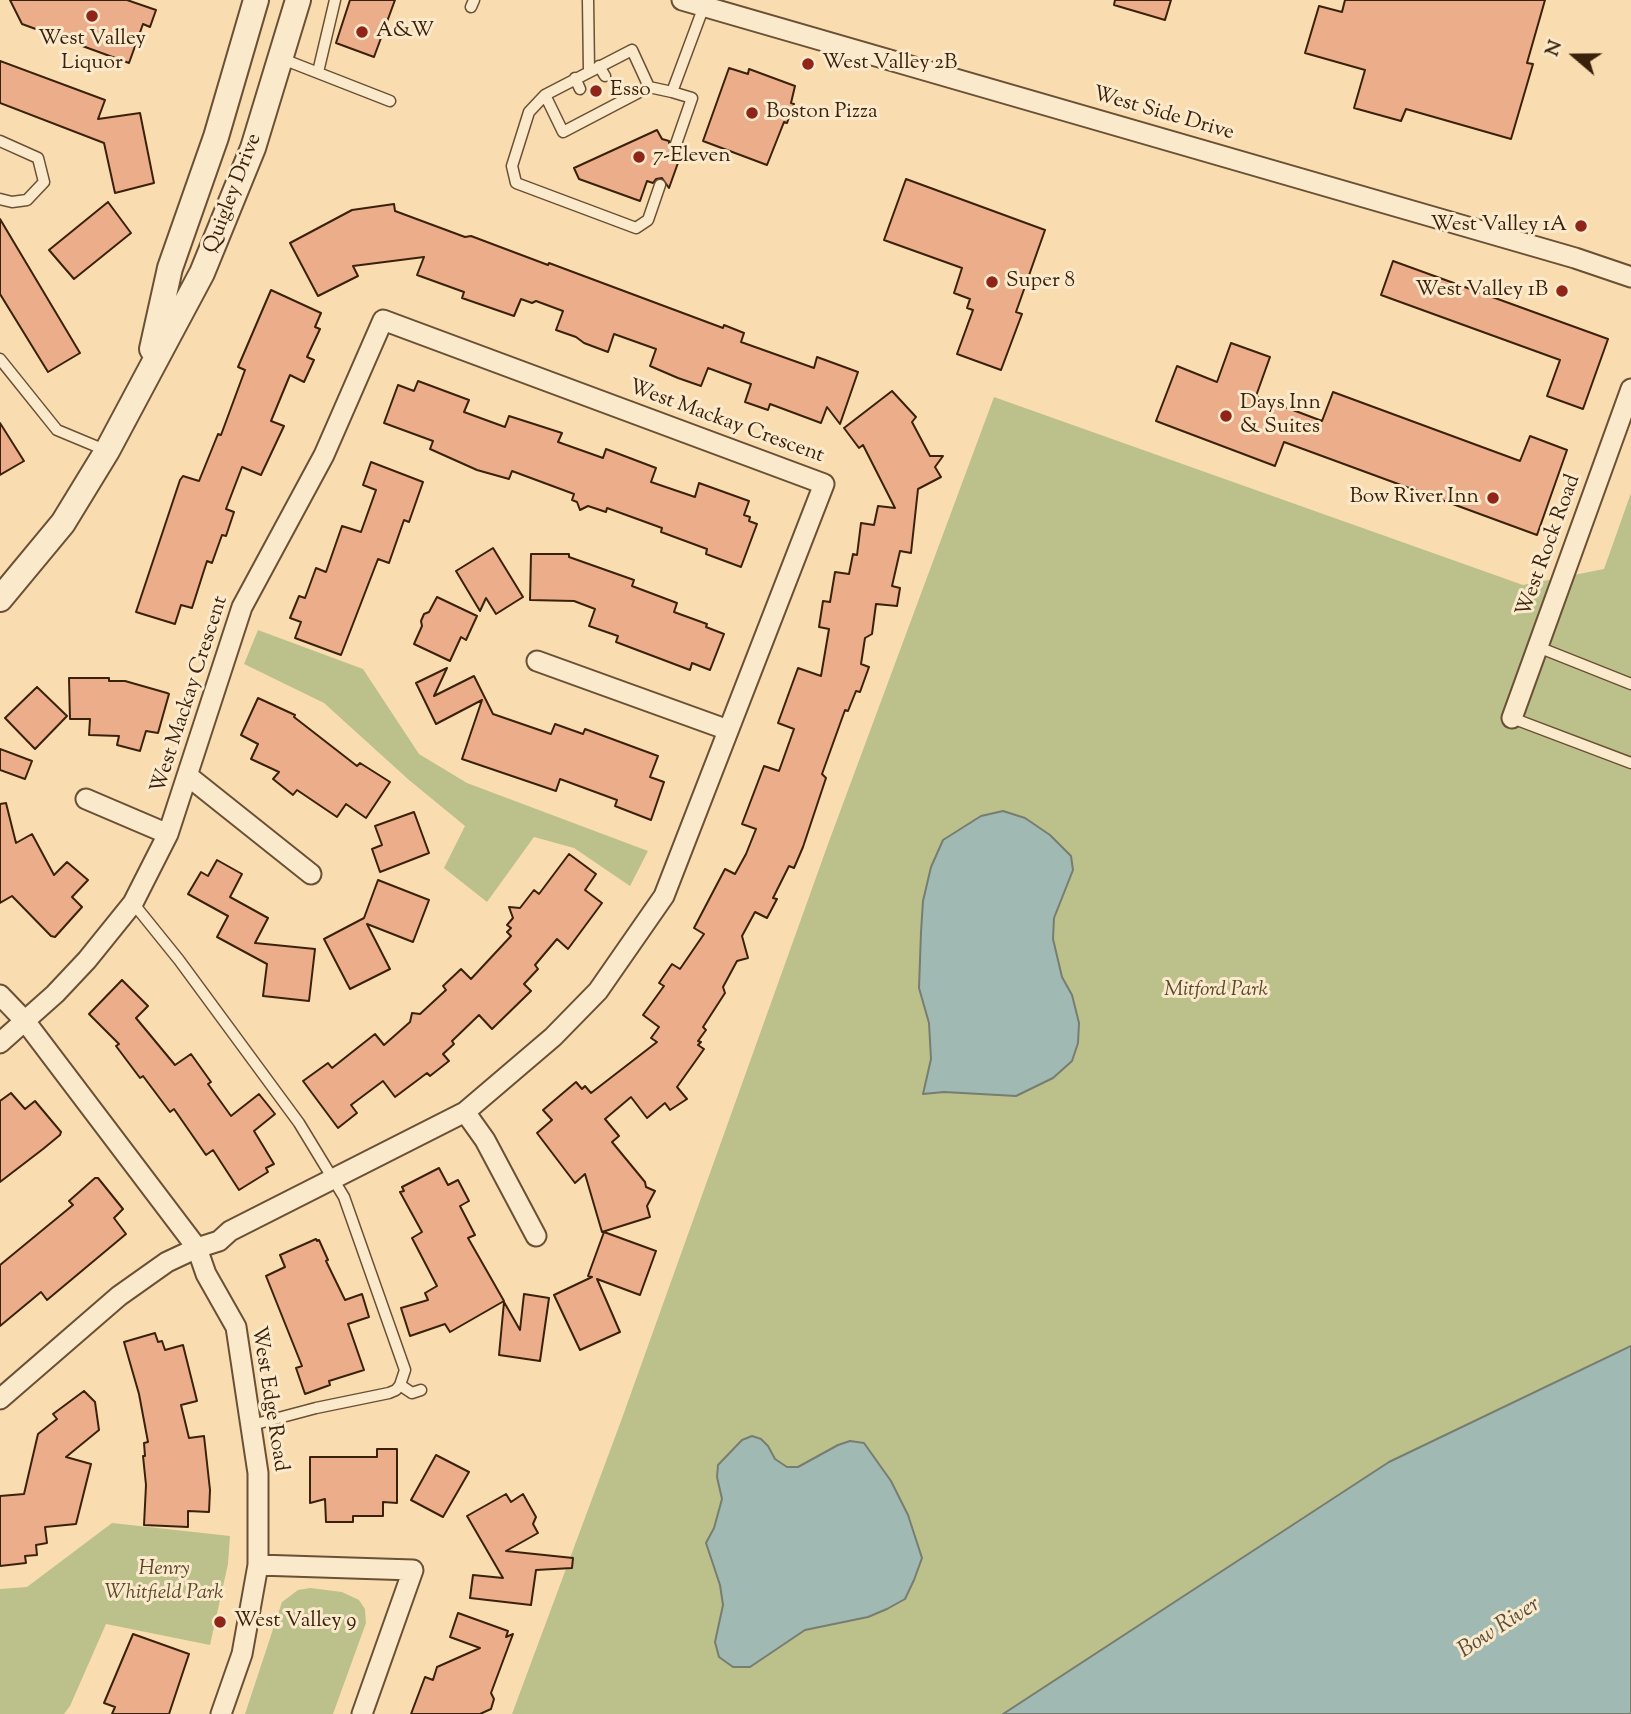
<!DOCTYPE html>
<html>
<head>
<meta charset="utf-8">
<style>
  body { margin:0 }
  #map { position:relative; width:1631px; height:1714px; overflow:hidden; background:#f9ddb1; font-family:"Sorts Mill Goudy",serif }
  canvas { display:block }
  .north { position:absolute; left:1540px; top:21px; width:70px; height:70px; -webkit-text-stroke:5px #fbe9cc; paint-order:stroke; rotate:290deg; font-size:19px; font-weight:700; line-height:28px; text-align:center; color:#3a210b }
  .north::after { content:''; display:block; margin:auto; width:24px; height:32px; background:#3a210b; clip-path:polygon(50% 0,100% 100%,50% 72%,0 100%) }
</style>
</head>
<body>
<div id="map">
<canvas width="1631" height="1714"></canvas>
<div class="north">N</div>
</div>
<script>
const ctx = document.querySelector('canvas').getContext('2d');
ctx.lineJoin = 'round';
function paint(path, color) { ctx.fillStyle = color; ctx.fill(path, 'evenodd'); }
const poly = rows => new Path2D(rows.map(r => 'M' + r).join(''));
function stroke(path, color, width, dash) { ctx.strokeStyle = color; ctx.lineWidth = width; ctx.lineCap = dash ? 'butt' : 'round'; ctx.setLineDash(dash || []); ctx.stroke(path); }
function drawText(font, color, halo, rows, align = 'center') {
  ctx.font = font + ' "Sorts Mill Goudy",serif'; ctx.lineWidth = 6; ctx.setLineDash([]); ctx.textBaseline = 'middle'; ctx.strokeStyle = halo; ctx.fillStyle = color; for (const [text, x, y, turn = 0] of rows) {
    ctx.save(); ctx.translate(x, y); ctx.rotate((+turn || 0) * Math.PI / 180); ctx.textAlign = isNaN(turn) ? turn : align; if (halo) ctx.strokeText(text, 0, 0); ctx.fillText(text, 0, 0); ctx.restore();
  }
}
const green = poly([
  [994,397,1523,585,1604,569,1631,493,1631,1346,1389,1462,1003,1714,512,1714,621,1421,828,844],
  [258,630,363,669,419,754,467,783,648,851,630,886,574,848,534,837,487,902,444,868,465,826,409,780,324,703,244,664],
  [112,1523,230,1536,228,1564,210,1645,106,1624,70,1706,64,1714,0,1714,0,1589,27,1587],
  [310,1588,342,1592,359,1600,365,1609,366,1623,333,1714,245,1714,282,1602,298,1590]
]);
const water = poly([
  [1003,811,1025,818,1050,835,1071,856,1073,870,1054,918,1053,939,1062,977,1072,995,1079,1023,1078,1043,1072,1061,1053,1078,1016,1096,944,1092,923,1094,931,1059,929,1023,919,988,921,932,923,901,931,867,943,840,981,816,1003,811],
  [1631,1346,1631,1714,1003,1714,1389,1462,1631,1346],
  [752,1436,761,1439,768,1446,775,1459,787,1467,798,1467,838,1445,850,1441,864,1443,891,1481,908,1515,922,1558,914,1580,905,1599,887,1609,868,1617,805,1630,750,1667,733,1667,719,1657,715,1642,723,1605,720,1585,706,1543,714,1528,722,1499,717,1477,718,1465,742,1440,752,1436]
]);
const building = poly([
  [10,0,127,0,156,10,150,27,143,24,129,63,22,24,10,0],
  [350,0,395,0,374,57,336,43,350,0],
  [1115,0,1171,0,1165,20,1114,5,1115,0],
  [1345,0,1545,0,1527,63,1533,64,1511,139,1406,109,1401,121,1354,108,1365,70,1305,53,1319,6,1342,12,1345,0],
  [0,61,105,100,98,119,140,113,154,183,115,193,104,143,0,103,0,61],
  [729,68,748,74,749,69,795,86,791,103,794,104,787,123,784,122,767,165,703,141,729,68],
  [657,130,662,139,669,141,669,146,673,151,678,151,684,146,669,188,662,178,656,179,653,183,647,181,640,201,579,179,574,168,657,130],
  [906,179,1045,230,1016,312,1022,314,1001,370,957,354,973,310,967,308,970,299,954,293,962,268,884,240,906,179],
  [108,202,131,233,74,279,49,250,108,202],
  [394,204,395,211,465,237,471,236,548,265,549,263,723,328,724,325,744,333,741,342,814,368,817,357,858,372,840,424,827,407,821,423,770,404,768,410,745,402,751,384,708,368,701,386,678,378,650,366,656,349,614,334,608,352,584,343,576,337,556,330,563,311,536,301,532,303,521,299,514,316,462,298,464,292,417,275,424,257,353,266,358,276,318,296,290,243,352,210,394,204],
  [0,219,80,353,48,372,0,294,0,219],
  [1393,261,1608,339,1583,409,1547,396,1560,360,1381,295,1393,261],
  [271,290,321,313,315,327,320,329,307,357,314,360,304,382,290,375,271,421,284,426,261,475,242,467,226,509,234,512,226,536,222,535,212,563,207,561,192,608,181,605,175,624,136,612,180,480,183,476,199,481,218,434,221,435,245,370,238,367,271,290],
  [1231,343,1270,357,1256,396,1322,421,1333,392,1520,461,1530,436,1567,450,1537,535,1284,442,1275,466,1156,421,1177,366,1217,382,1231,343],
  [418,381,469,400,464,412,505,427,509,416,562,433,558,442,603,458,606,449,656,468,651,482,695,497,699,483,749,501,744,515,750,517,749,521,757,524,741,567,706,554,707,549,661,532,662,528,607,508,606,512,588,506,580,510,577,502,572,500,574,494,512,471,509,479,477,470,430,449,433,441,384,423,398,385,414,391,418,381],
  [892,391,916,417,912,422,930,456,943,456,935,467,941,477,918,489,911,553,900,551,892,586,900,588,897,606,876,604,872,634,865,638,861,664,869,667,860,692,856,691,848,711,845,710,822,774,826,778,803,847,794,868,789,866,773,898,777,899,767,918,755,912,742,936,748,958,737,961,723,987,725,993,703,1027,706,1030,698,1041,701,1042,698,1045,704,1049,677,1087,687,1099,670,1110,665,1103,647,1118,631,1097,605,1119,619,1136,612,1142,645,1182,646,1187,655,1191,647,1206,650,1217,602,1232,585,1174,575,1183,537,1133,552,1120,543,1110,576,1082,582,1089,585,1086,591,1093,657,1042,651,1038,659,1027,643,1015,664,986,659,983,672,964,680,969,704,934,694,928,725,869,735,874,746,854,756,829,742,824,764,766,779,771,794,729,778,723,798,668,821,676,829,629,819,627,823,601,830,602,835,572,849,574,853,554,857,555,861,523,874,525,878,506,895,508,863,445,859,448,844,428,892,391],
  [0,423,24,461,0,475,0,423],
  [371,462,423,482,409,522,404,520,389,563,378,559,341,655,295,638,301,622,290,618,299,596,305,598,316,568,326,572,342,526,361,532,376,490,363,485,371,462],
  [493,548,523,597,496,614,486,598,480,611,456,571,493,548],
  [531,554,569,554,569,557,634,580,632,586,677,603,674,612,707,624,706,627,724,634,710,670,692,663,690,670,616,642,618,636,589,626,595,609,574,601,530,600,531,554],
  [437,597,477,616,466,640,461,637,450,661,414,644,422,626,421,621,424,614,429,612,437,597],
  [447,668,434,696,474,676,493,714,551,734,555,724,583,734,585,729,658,756,650,777,664,782,651,820,615,806,617,800,560,779,556,791,462,759,482,700,436,724,416,683,447,668],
  [69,678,109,678,109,681,125,681,167,693,169,694,158,733,146,731,140,751,117,745,119,736,89,735,90,719,70,719,69,678],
  [37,687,67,716,35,749,5,718,37,687],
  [258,698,295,715,294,717,357,766,360,763,390,782,366,818,346,804,337,817,297,790,293,795,273,779,279,772,251,759,258,744,241,735,258,698],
  [0,749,32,761,25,779,0,770,0,749],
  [6,803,16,843,32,834,54,875,67,862,88,880,72,897,82,907,55,937,51,936,12,896,0,903,0,804,6,803],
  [414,812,429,853,380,872,372,849,382,845,375,826,414,812],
  [569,854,596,874,585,890,602,903,568,949,557,939,535,965,538,969,524,984,531,991,492,1029,479,1015,452,1041,454,1044,443,1054,449,1061,430,1076,427,1073,395,1097,383,1081,351,1105,357,1113,338,1128,303,1081,328,1063,332,1068,375,1034,384,1045,410,1022,412,1013,420,1014,446,990,443,986,461,969,471,979,511,936,507,932,511,928,507,925,513,918,509,907,520,908,534,890,539,894,569,854],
  [217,860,242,874,230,897,268,918,255,943,315,949,309,1001,263,996,267,964,217,937,228,916,188,894,201,872,208,876,217,860],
  [378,880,429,900,413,942,367,924,390,969,350,989,324,939,364,918,378,880],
  [122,980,148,1006,136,1018,175,1065,191,1054,211,1082,208,1084,231,1116,259,1094,275,1114,254,1131,274,1164,266,1168,268,1172,239,1190,213,1150,206,1155,174,1109,170,1112,143,1076,140,1078,116,1046,119,1044,89,1014,122,980],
  [11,1093,25,1109,35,1101,61,1132,60,1135,43,1149,0,1182,0,1101,11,1093],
  [439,1168,448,1185,458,1180,469,1201,460,1206,475,1235,468,1238,504,1301,450,1332,445,1324,410,1336,401,1308,428,1300,425,1293,437,1286,412,1238,422,1232,400,1192,404,1191,402,1187,439,1168],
  [95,1178,98,1178,123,1209,114,1218,126,1234,47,1300,41,1292,0,1326,0,1265,73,1205,69,1201,95,1178],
  [604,1232,656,1251,640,1295,597,1279,620,1332,580,1350,554,1295,592,1277,588,1276,604,1232],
  [316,1239,317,1241,319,1240,328,1260,326,1261,345,1300,362,1294,369,1317,348,1324,364,1370,329,1381,330,1385,305,1394,296,1368,302,1366,266,1276,285,1267,280,1255,316,1239],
  [524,1294,549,1298,540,1361,499,1355,504,1302,520,1330,524,1294],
  [155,1333,158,1342,162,1341,165,1350,183,1345,197,1401,181,1405,189,1438,204,1436,210,1490,209,1512,188,1511,188,1527,144,1525,146,1485,143,1456,145,1456,144,1443,148,1442,139,1394,124,1342,155,1333],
  [84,1391,95,1402,99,1430,66,1457,91,1464,76,1524,45,1527,47,1543,36,1545,37,1555,25,1556,26,1563,0,1566,0,1496,24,1494,38,1434,57,1419,53,1414,84,1391],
  [377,1449,397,1449,397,1503,383,1502,383,1516,353,1516,353,1522,326,1522,325,1499,310,1503,310,1457,377,1457,377,1449],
  [436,1455,469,1472,443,1517,411,1500,436,1455],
  [506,1494,511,1502,523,1494,536,1517,533,1524,538,1533,506,1551,573,1558,572,1568,536,1570,531,1605,470,1598,473,1575,503,1578,467,1516,506,1494],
  [458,1613,508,1631,506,1637,513,1634,491,1693,494,1699,491,1709,480,1714,411,1714,425,1677,433,1680,437,1667,480,1648,450,1637,458,1613],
  [133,1634,189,1654,169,1714,112,1714,115,1707,104,1703,133,1634]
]);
const service = poly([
  [588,0,589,70],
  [471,7,474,0],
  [632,50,649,87,563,132,545,95,632,50],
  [280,58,390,101],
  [599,66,605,76],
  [318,72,335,0],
  [575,78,580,89],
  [649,87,672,92,704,6],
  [672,92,692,98,676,144],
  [545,95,529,112,512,166,516,183,636,228,648,220,660,185],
  [0,141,38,158,44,182,27,200,12,202,0,199],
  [0,359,57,430,105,450],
  [1538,647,1631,684],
  [1512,718,1631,763],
  [133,903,179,960,299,1123,344,1197,405,1370,400,1385],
  [252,1425,316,1408,389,1393,396,1390,400,1385,412,1393,421,1390]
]);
const minor = poly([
  [682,0,1575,258,1631,277],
  [537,661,728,730],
  [1512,718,1631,389],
  [188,776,311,874],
  [86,799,168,834],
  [0,995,25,1021,197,1248,206,1274,236,1327,258,1473,258,1565,242,1654,221,1714],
  [0,1043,55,994,87,960,133,903,168,834,242,607,324,455,383,320,824,484,664,896,598,991,553,1037,465,1112,230,1231,219,1241,197,1248,167,1262,119,1296,0,1399],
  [465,1112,485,1140,536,1236],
  [258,1565,413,1570,362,1714]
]);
const tertiary = poly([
  [152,349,170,268,216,137,256,0],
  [0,599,63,523,107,451,202,273,253,148,298,0]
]);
const markers = [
  [92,16,7,"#8f2418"],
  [362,32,7,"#8f2418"],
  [808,64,7,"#8f2418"],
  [596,91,7,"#8f2418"],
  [752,113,7,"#8f2418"],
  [639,157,7,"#8f2418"],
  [1581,226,7,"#8f2418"],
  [992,282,7,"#8f2418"],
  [1562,291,7,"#8f2418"],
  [1226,416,7,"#8f2418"],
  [1493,498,7,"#8f2418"],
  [220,1622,7,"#8f2418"]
];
const poiNames = [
  ["A&W",376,32],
  ["West Valley",92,40,"center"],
  ["Liquor",92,64,"center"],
  ["West Valley 2B",822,64],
  ["Esso",610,91],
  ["Boston Pizza",766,113],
  ["7-Eleven",653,157],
  ["West Valley 1A",1567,226,"right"],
  ["Super 8",1006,282],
  ["West Valley 1B",1548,291,"right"],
  ["Days Inn",1240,404],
  ["& Suites",1240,428],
  ["Bow River Inn",1479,498,"right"],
  ["West Valley 9",234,1622]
];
const streetNames = [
  ["West Side Drive",1163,115,16],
  ["Quigley Drive",234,194,-69],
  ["West Mackay Crescent",726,423,20],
  ["West Rock Road",1550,546,-70],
  ["West Mackay Crescent",191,695,-72],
  ["West Edge Road",268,1399,81]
];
const parkNames = [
  ["Mitford Park",1216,991],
  ["Henry",164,1570],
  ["Whitfield Park",164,1594]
];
const waterNames = [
  ["Bow River",1500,1629,-33]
];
paint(green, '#bcc18c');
paint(water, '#a0bab3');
stroke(water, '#777d70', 2);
paint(building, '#ecad8a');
stroke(building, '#3a210b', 2);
stroke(service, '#6a5034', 13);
stroke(minor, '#6a5034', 23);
stroke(tertiary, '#6a5034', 28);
stroke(service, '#fbe9cc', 10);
stroke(minor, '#fbe9cc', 19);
stroke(tertiary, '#fbe9cc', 24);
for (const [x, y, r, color] of markers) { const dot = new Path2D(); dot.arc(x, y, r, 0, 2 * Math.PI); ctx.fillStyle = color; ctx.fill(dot); stroke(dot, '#fbe9cc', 2.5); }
drawText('21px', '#3a210b', '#fbe9cc', poiNames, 'left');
drawText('21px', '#3a210b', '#fbe9cc', streetNames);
drawText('italic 21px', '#5a492b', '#fbe9cc', parkNames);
drawText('italic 23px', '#594f3d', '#fbe9cc', waterNames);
</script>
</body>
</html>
